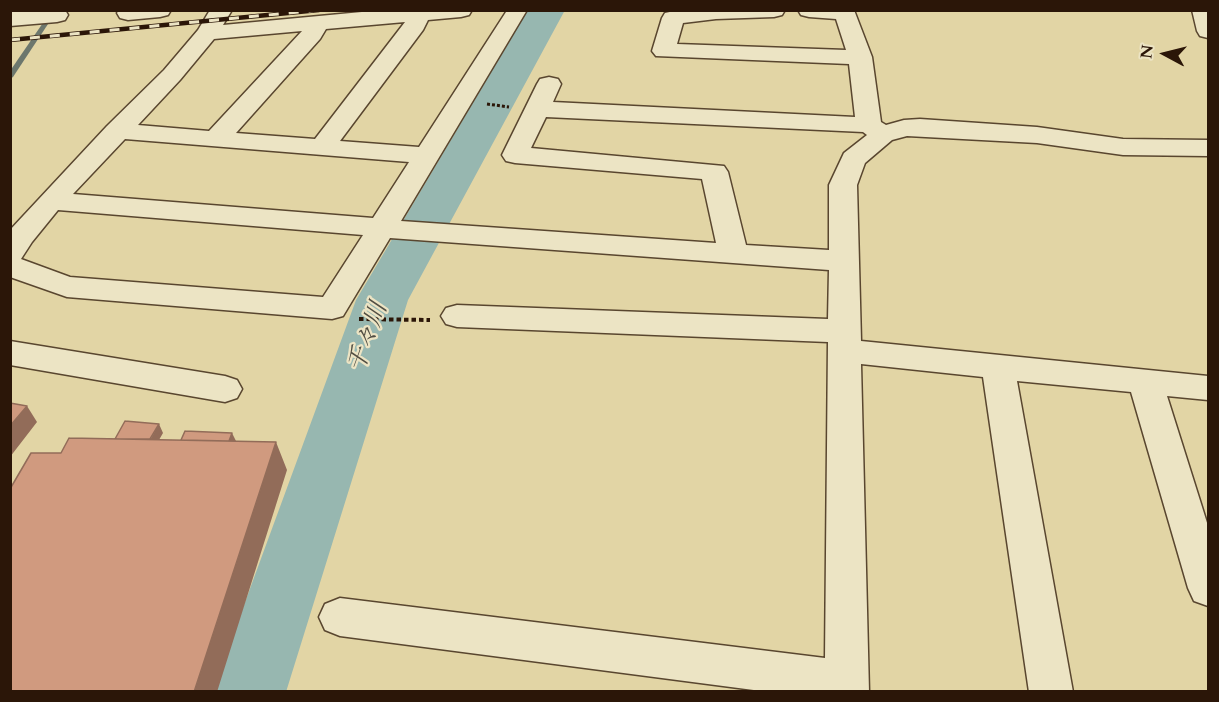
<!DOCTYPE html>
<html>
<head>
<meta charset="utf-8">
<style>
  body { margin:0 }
  #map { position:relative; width:1219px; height:702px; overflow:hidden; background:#e2d5a5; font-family:Cardo,serif }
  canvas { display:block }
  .frame { position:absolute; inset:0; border:12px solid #2b1608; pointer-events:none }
  .north { position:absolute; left:1135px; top:24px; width:60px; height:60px; -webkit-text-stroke:4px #ece4c4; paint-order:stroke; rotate:277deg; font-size:16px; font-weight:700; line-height:24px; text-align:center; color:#2b1608 }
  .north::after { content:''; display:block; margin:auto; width:21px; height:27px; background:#2b1608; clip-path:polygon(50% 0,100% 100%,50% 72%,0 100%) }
</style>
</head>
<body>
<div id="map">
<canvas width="1219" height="702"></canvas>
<div class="frame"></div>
<div class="north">N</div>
</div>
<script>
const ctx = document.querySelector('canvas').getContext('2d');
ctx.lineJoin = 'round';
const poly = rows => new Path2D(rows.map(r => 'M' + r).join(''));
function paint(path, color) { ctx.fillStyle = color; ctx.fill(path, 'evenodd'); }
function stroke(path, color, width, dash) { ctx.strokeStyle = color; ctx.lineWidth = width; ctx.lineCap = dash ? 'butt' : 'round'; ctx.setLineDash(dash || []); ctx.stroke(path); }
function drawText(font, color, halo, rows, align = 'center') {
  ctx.font = font + ' Cardo,"Noto Serif JP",serif'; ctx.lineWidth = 4.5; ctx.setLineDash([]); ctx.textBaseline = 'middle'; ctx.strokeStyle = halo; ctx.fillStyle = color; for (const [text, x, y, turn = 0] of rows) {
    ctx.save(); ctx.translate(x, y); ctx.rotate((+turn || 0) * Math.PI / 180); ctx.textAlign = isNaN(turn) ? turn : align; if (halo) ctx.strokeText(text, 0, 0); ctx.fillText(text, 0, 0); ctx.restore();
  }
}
const stream = poly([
  [49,14,54,15,13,77,10,79,10,71,49,14]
]);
const river = poly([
  [528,10,565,10,408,300,286,692,212,692,356,300,528,10]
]);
const pathFar1 = poly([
  [487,104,509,107]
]);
const path = poly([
  [359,319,430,320]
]);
const minor = poly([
  [32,10,65,10,68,15,65,20,57,22,10,26,10,12,32,10],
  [119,10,171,10,168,15,160,17,128,20,120,18,117,13,119,10],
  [210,10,232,10,223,25,383,10,472,10,469,15,461,17,428,20,423,30,340,141,419,147,506,12,504,10,527,10,401,221,716,243,702,179,515,163,506,161,502,155,537,84,540,79,549,77,558,79,561,84,553,102,855,117,849,64,656,56,652,51,662,18,665,13,679,10,785,10,782,15,774,17,716,19,683,23,677,44,846,50,836,19,809,17,801,15,798,10,854,10,872,57,881,122,886,125,904,120,920,119,1037,127,1123,139,1208,140,1208,156,1123,155,1037,143,907,136,892,140,865,163,857,185,861,341,1208,376,1208,400,1167,396,1208,526,1208,606,1194,601,1188,588,1131,392,1017,381,1073,692,1029,692,983,377,861,364,869,692,769,692,340,636,325,630,319,617,325,604,340,598,825,658,828,342,457,327,446,324,441,316,446,308,457,305,828,319,829,270,390,238,343,316,332,319,67,297,10,277,10,230,107,126,164,70,198,30,210,10],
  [405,22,315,139,236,133,320,39,326,29,405,22],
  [302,31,209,131,138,125,180,80,214,39,302,31],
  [546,117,863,132,867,135,844,153,829,185,829,250,746,245,728,172,724,166,531,148,546,117],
  [125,139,409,162,373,218,73,194,125,139],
  [58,210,363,235,323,297,70,277,21,259,32,242,58,210],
  [1192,10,1208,10,1208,38,1200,36,1197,31,1192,10],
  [10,341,225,376,237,380,242,389,237,398,225,402,10,365,10,341]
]);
const rail = poly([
  [10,40,319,10]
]);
const shadedWall = poly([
  [27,406,37,422,10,457,10,426],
  [159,424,163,433,144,466,140,458],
  [232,433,236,441,222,459],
  [276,442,287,470,217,692,194,692]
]);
const building = poly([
  [10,403,27,406,10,426,10,403],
  [125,421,159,424,150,439,115,439,125,421],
  [185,431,232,433,229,441,181,440,185,431],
  [69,438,276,442,194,692,10,692,10,489,31,453,61,453,69,438]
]);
const waterNames = [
  ["千々川",369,338,-70]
];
paint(stream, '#6c776d');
paint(river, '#97b7b0');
stroke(minor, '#59462f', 3);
stroke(pathFar1, '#2b1608', 3, [3, 2]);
stroke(path, '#2b1608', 4, [4.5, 3]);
paint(minor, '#ece4c4');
stroke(rail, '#2b1608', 4.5);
stroke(rail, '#ece4c4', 3, [10]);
paint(shadedWall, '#926c59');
paint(building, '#d09a7f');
stroke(building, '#926c59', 1.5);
drawText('italic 24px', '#514e43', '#ece4c4', waterNames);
</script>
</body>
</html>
